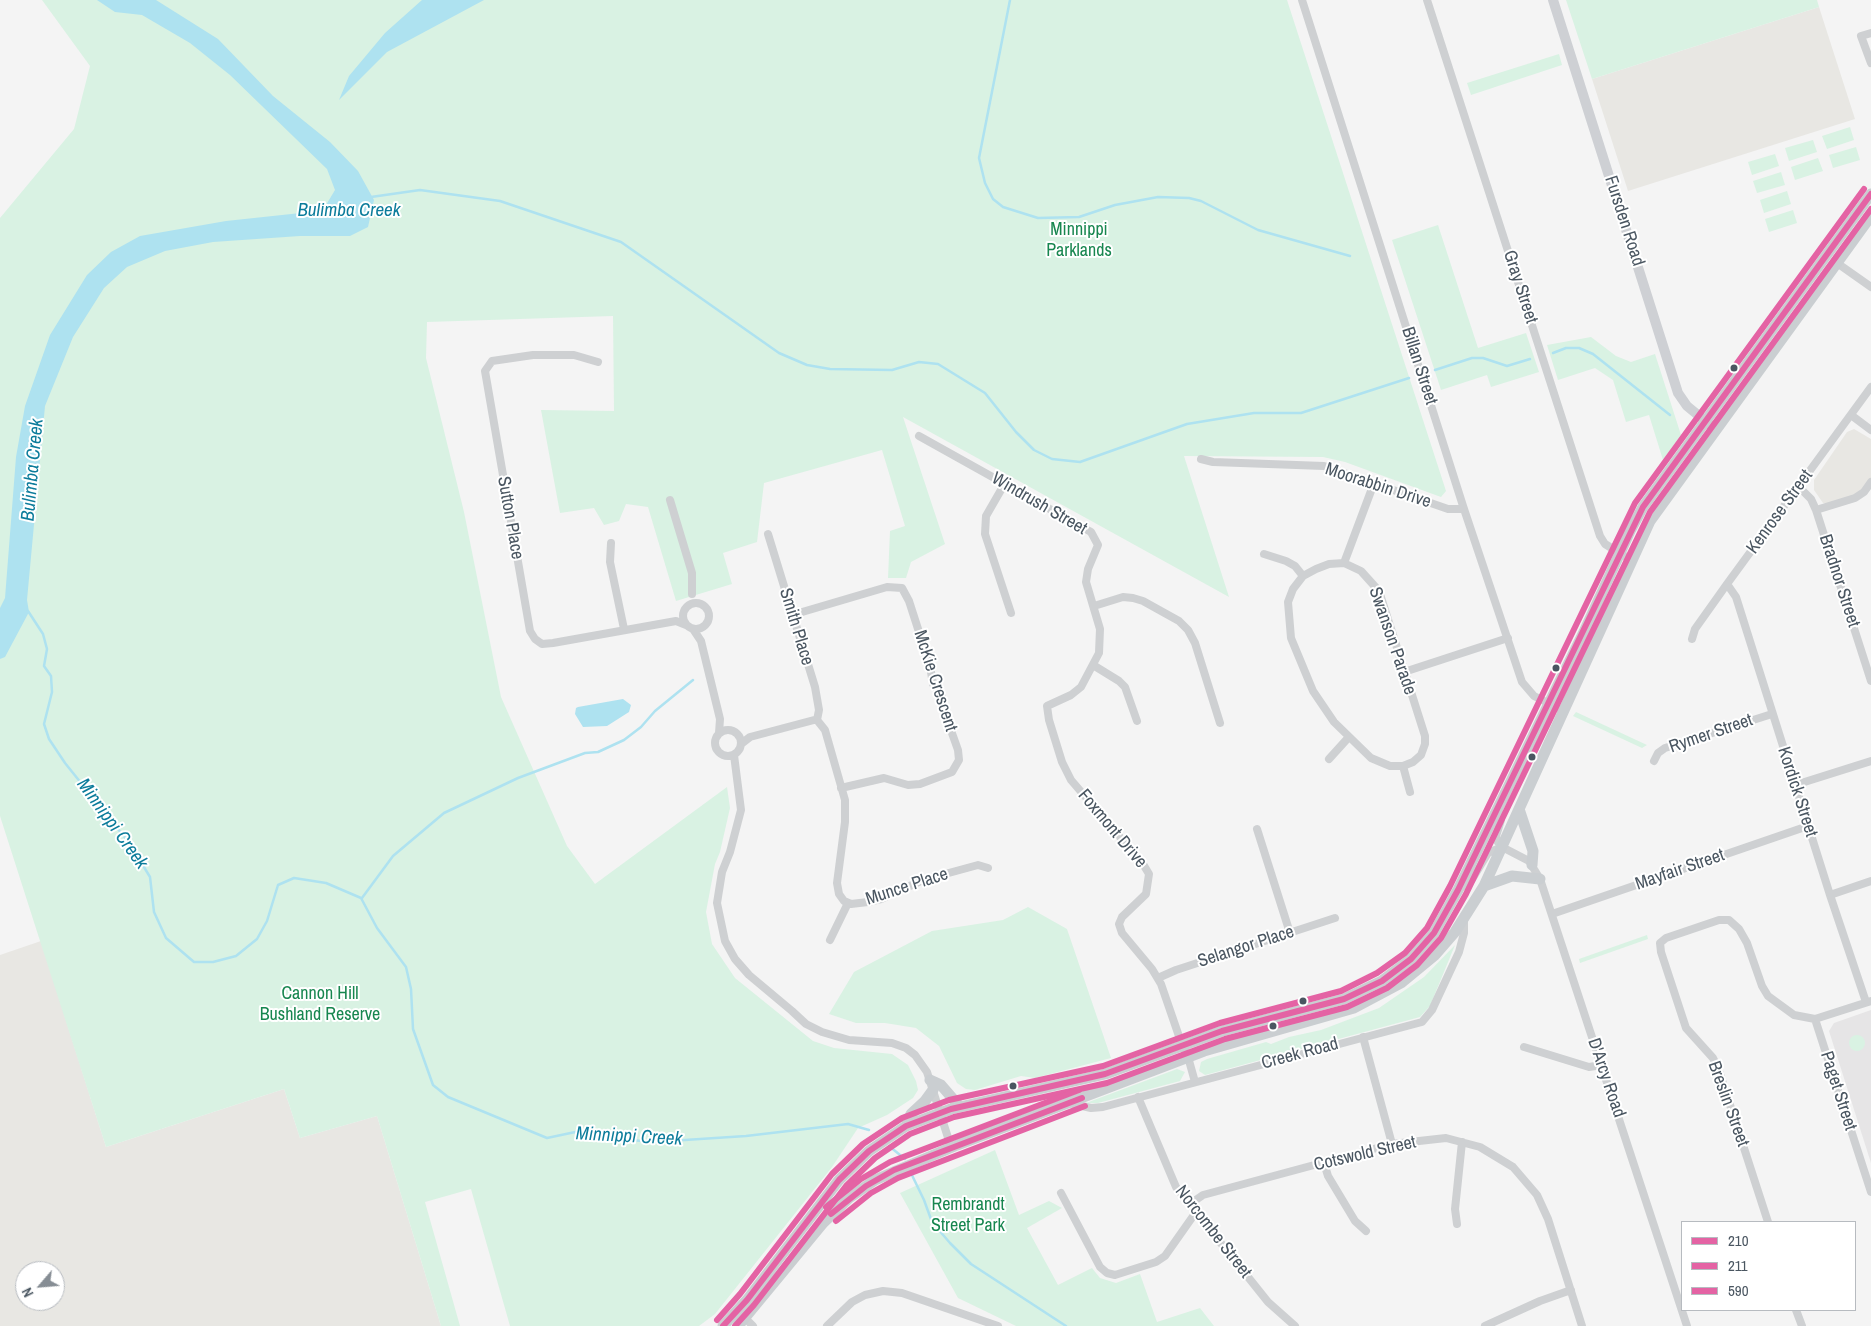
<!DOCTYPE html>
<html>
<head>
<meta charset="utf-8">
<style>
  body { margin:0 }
  #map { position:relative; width:1871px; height:1326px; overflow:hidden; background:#f4f4f4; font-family:"Archivo Narrow",sans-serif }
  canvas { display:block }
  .legend { position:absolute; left:1681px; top:1221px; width:175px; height:90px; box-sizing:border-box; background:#fff; border:1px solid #b7bbc0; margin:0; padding:6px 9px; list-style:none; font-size:15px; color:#4a5661 }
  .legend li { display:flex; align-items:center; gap:10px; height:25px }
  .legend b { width:25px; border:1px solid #b7bbc0 }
  .north { position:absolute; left:15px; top:1261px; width:50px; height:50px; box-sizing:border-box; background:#fff; border:1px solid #b7bbc0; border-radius:50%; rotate:243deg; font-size:14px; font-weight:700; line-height:20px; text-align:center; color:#4a5661 }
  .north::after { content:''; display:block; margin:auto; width:18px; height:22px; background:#868d94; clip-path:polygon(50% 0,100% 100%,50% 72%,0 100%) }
</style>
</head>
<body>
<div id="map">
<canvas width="1871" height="1326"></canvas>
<ul class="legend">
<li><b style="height:6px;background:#e463a4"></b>210</li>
<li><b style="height:6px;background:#e463a4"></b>211</li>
<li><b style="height:6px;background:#e463a4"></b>590</li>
</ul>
<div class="north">N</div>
</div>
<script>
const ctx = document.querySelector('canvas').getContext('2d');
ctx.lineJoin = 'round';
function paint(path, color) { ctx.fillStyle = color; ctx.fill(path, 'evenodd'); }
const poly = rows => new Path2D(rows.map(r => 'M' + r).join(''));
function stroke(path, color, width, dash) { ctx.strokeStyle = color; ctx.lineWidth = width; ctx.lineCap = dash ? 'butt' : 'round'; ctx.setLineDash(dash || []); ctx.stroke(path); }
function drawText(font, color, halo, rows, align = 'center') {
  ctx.font = font + ' "Archivo Narrow",sans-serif'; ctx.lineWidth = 4; ctx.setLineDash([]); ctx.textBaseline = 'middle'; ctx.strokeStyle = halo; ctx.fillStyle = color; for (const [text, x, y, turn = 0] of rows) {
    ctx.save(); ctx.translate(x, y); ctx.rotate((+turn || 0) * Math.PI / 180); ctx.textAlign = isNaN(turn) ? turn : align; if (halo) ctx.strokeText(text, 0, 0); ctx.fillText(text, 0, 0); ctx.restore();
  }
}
const commercial = poly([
  [1819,7,1855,119,1628,191,1592,79],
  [1854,429,1871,439,1871,478,1859,493,1829,504,1823,503,1814,490,1814,480,1847,432],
  [41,941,106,1147,284,1089,300,1138,377,1116,441,1326,0,1326,0,955],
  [25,1271,55,1271,55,1301,25,1301]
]);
const education = poly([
  [1871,1010,1871,1163,1829,1031,1834,1023]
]);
const green = poly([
  [42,0,1287,0,1446,491,1441,497,1345,462,1323,457,1184,456,1229,597,903,417,945,544,911,562,906,578,888,578,890,531,905,526,882,450,764,483,757,542,723,553,732,584,676,601,648,507,626,504,619,521,604,525,594,508,560,513,541,410,614,411,613,316,427,322,426,358,464,512,501,697,567,846,595,884,727,787,730,808,720,852,715,864,706,912,712,944,735,978,813,1041,834,1048,892,1054,908,1065,916,1081,918,1090,913,1098,887,1115,858,1128,832,1167,715,1314,699,1326,510,1326,471,1189,425,1202,460,1326,441,1326,377,1116,300,1138,284,1089,106,1147,0,816,0,218,74,129,90,66],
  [1566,0,1817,0,1819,7,1592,79],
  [1559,54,1562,65,1471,95,1467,83],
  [1850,127,1854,140,1827,149,1822,136],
  [1813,140,1817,152,1789,161,1785,148],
  [1856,147,1860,160,1833,168,1829,155],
  [1775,154,1779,166,1752,175,1748,162],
  [1818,158,1823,171,1795,180,1791,167],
  [1781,172,1785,185,1757,193,1753,181],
  [1787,191,1791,204,1764,213,1760,200],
  [1793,210,1797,223,1769,232,1765,219],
  [1438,225,1478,348,1526,333,1539,372,1491,387,1487,375,1441,390,1392,240],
  [1591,337,1616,356,1631,362,1655,354,1681,435,1663,460,1649,415,1626,422,1613,380,1595,368,1558,380,1547,345],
  [1576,712,1647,745,1642,748,1573,716],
  [1028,907,1067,929,1111,1058,1035,1078,1021,1076,975,1090,966,1089,957,1083,939,1046,916,1028,885,1023,856,1023,829,1014,854,972,932,931,1003,920],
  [1647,935,1648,939,1580,963,1579,959],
  [1455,945,1430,1006,1420,1017,1205,1075,1199,1071,1201,1062,1207,1059,1266,1042,1271,1044,1289,1037,1321,1030,1379,1008,1424,977],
  '1849 1043a8 8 0 1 1 16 0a8 8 0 1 1-16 0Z',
  [1177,1069,1185,1072,1180,1081,1098,1103,1086,1103],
  [995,1150,1019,1215,1049,1201,1062,1208,1027,1228,1058,1285,1092,1268,1100,1278,1116,1283,1140,1274,1157,1322,1200,1308,1214,1326,1016,1326,958,1298,900,1193]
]);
const water = poly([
  [97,0,156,0,218,39,273,96,330,142,358,171,374,200,368,227,350,236,300,236,213,242,165,251,127,267,104,288,73,337,45,406,27,600,29,612,5,657,0,659,0,608,5,598,16,457,25,406,50,335,87,275,111,252,140,236,226,221,310,212,326,205,335,190,327,169,230,75,190,43,142,15,115,12],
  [422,0,484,0,387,52,339,100,349,76,385,33],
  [623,699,631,705,629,712,607,726,583,727,575,714,576,708,578,707]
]);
const stream = poly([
  [1010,0,979,158,985,183,993,199,1003,207,1038,218,1079,217,1115,205,1158,197,1189,198,1201,201,1258,230,1350,256],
  [371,197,420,190,500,201,621,242,779,353,807,365,830,369,892,370,919,362,938,364,985,393,1016,432,1034,450,1052,459,1080,462,1187,424,1254,413,1301,413,1409,378],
  [1553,353,1566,348,1579,348,1593,354,1670,415],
  [1435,370,1472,358,1483,358,1507,366,1530,359],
  [28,611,43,634,47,649,44,666,51,676,52,692,44,724,49,739,65,763,130,844,150,877,154,912,166,938,194,962,213,962,236,956,257,939,267,921,278,885,294,878,326,883,361,898,377,928,406,967,411,989,413,1029,433,1085,448,1097,547,1138,580,1131,601,1132,619,1139,654,1142,746,1136,848,1124,869,1130],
  [362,898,393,856,444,813,518,778,585,753,598,752,624,740,641,727,655,711,693,680],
  [889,1146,905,1159],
  [909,1169,924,1200,932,1222,950,1243,971,1264,1066,1326]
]);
const street = poly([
  [1302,0,1464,509,1522,682,1534,696,1564,711],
  [1427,0,1600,536,1605,544,1631,560],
  [1871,33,1861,36,1871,63],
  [1837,263,1871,287],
  [598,362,574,355,533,355,492,361,485,371,530,631,535,639,542,644,553,643,676,621,686,625],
  [1851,415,1871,430],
  [919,436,1091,532,1098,545,1088,569,1086,582,1100,629,1099,653,1081,687,1071,695,1047,706,1049,720,1062,762,1071,780,1143,864,1149,874,1146,894,1122,917,1119,924,1122,933,1152,969,1161,984,1182,1045,1188,1057,1195,1082],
  [1201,459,1213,462,1324,466,1448,509,1464,509],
  [1005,483,986,516,985,534,1011,613],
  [1798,486,1811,499,1816,510,1871,681],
  [670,500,692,573,692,594],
  [1816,510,1855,498,1864,492,1871,482],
  [768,534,815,687,819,710,817,720],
  [611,543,610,562,624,629],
  [1264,554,1286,561,1295,566,1303,576],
  [1344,563,1361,571,1379,591,1425,736,1425,744,1421,755,1413,762,1403,766,1390,766,1371,758,1334,722,1313,691,1291,638,1288,602,1293,589,1303,576,1316,569,1329,564,1344,563],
  [1344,563,1374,483],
  [1727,584,1736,597,1830,895,1866,1002],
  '683 616a13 13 0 1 1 26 0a13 13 0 1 1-26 0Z',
  [1094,606,1123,597,1133,598,1143,601,1179,621,1188,630,1195,643,1220,723],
  [792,615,887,587,902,588,909,601,930,666,933,684,942,696,943,708,958,750,959,760,952,772,920,784,908,785,884,778,841,788],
  [693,629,701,641,720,719,719,733],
  [1692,639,1695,629,1727,584,1871,387],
  [1093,665,1119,681,1125,687,1137,721],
  [1404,672,1508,638],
  '715 743a13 13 0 1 1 26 0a13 13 0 1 1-26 0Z',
  [741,744,750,737,814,720,817,720,825,730,845,800,845,822,837,883,839,894,844,901,851,904,868,902,881,899,923,880,978,865,988,868],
  [734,755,741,810,730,852,722,872,717,903,725,941,735,959,749,975,792,1011,806,1024,822,1032,849,1040,892,1043,906,1048,915,1055,927,1072,951,1147],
  [1329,759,1348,738],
  [1654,761,1658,753,1665,748,1772,714],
  [1403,766,1410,792],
  [1795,785,1871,761],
  [1498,808,1501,820,1496,836,1497,841,1502,847,1529,861,1540,879,1687,1326],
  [1257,829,1290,933],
  [1461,888,1471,881,1488,853,1502,847],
  [1830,895,1871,881],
  [1552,914,1808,826],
  [830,940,848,903],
  [1158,978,1176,970,1335,918],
  [1815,1019,1871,1192],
  [1363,1037,1392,1144],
  [1524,1047,1589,1067,1602,1065],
  [1138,1097,1176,1187,1268,1302,1295,1326],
  [1069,1103,1091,1108,1103,1107,1422,1022,1432,1010,1459,952,1464,933,1464,920],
  [1324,1163,1328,1176,1355,1221,1366,1231],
  [1061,1193,1100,1267,1107,1273,1115,1275,1156,1262,1165,1256,1196,1212],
  [1190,1204,1203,1195,1392,1144,1446,1138,1480,1147,1513,1167,1537,1195,1548,1219,1582,1326],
  [1768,1222,1718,1068,1713,1058,1686,1028,1661,952,1660,943,1666,938,1719,920,1729,920,1739,929,1747,943,1762,986,1768,996,1794,1015,1815,1019,1871,1001],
  [1457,1224,1455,1209,1462,1142],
  [1796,1310,1802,1326],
  [745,1318,753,1326],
  [827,1326,852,1302,865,1295,883,1291,902,1293,998,1326],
  [1485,1326,1540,1301,1571,1290]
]);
const secondary = poly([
  [1553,0,1678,393,1687,406,1715,429]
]);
const primary = poly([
  [1519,809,1533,851,1532,865],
  [1484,886,1512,876,1540,879],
  [930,1080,941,1085,960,1107],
  [906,1126,911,1114,925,1101,933,1090],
  [723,1326,747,1300,839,1180,869,1151,906,1126,951,1109,1105,1074,1222,1031,1344,999,1382,981,1411,959,1434,933,1458,890,1584,632,1630,531,1643,507,1871,194],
  [738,1326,823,1223,849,1198,875,1180,957,1145,1204,1051,1354,1008,1401,983,1435,955,1455,932,1484,886,1650,521,1871,216]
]);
const bus1 = poly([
  [831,1214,866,1186,894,1170,1082,1098],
  [723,1326,747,1300,839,1180,869,1151,906,1126,951,1109,1105,1074,1222,1031,1344,999,1382,981,1411,959,1434,933,1458,890,1643,507,1871,194]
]);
const bus2 = poly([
  [836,1221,871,1193,898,1178,1085,1106],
  [735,1326,754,1305,846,1186,875,1158,910,1134,954,1117,1107,1083,1225,1039,1347,1007,1387,988,1417,965,1441,938,1466,894,1650,512,1871,209]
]);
const bus3 = poly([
  [826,1207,861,1179,890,1162,1079,1090],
  [717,1320,740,1294,832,1174,863,1144,902,1118,949,1100,1103,1066,1220,1023,1341,991,1377,973,1405,953,1427,928,1450,886,1635,503,1864,189]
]);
const markers = [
  [1734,368,4.5,"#4a5661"],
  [1556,668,4.5,"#4a5661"],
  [1532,757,4.5,"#4a5661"],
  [1303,1001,4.5,"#4a5661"],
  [1273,1026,4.5,"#4a5661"],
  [1013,1086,4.5,"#4a5661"]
];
const streetNames = [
  ["Fursden Road",1624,221,72],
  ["Gray Street",1520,287,72],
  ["Billan Street",1419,366,72],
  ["Moorabbin Drive",1378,486,18],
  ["Windrush Street",1039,504,30],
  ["Kenrose Street",1780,512,-54],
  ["Sutton Place",510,518,80],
  ["Bradnor Street",1839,581,72],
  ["Smith Place",796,627,73],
  ["Swanson Parade",1392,641,71],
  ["McKie Crescent",935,681,72],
  ["Rymer Street",1711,734,-19],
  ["Kordick Street",1797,792,72],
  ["Foxmont Drive",1112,829,50],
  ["Mayfair Street",1680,870,-19],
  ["Munce Place",907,887,-18],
  ["Selangor Place",1246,947,-18],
  ["Creek Road",1300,1054,-15],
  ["D'Arcy Road",1606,1078,71],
  ["Paget Street",1838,1091,72],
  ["Breslin Street",1728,1104,70],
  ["Cotswold Street",1365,1154,-13],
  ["Norcombe Street",1213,1232,52]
];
const parkNames = [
  ["Minnippi",1079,230],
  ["Parklands",1079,251],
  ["Cannon Hill",320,994],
  ["Bushland Reserve",320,1015],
  ["Rembrandt",968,1205],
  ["Street Park",968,1226]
];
const waterNames = [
  ["Bulimba Creek",349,211],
  ["Bulimba Creek",33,470,-85],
  ["Minnippi Creek",112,824,54],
  ["Minnippi Creek",629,1137,3]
];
paint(commercial, '#e8e7e3');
paint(education, '#e6e5e6');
paint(green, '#d9f2e3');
paint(water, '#aee2f0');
stroke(stream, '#aee2f0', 2.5);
stroke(street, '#ced0d2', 8);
stroke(secondary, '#ced0d4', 10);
stroke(primary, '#caced1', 11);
stroke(bus1, '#e463a4', 6);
stroke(bus2, '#e463a4', 6);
stroke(bus3, '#e463a4', 6);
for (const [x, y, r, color] of markers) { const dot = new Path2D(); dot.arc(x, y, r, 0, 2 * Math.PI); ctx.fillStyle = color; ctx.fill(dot); stroke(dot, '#fff', 2); }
drawText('18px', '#4a5661', '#fff', streetNames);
drawText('18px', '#17864f', '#fff', parkNames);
drawText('italic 19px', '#0c7c9b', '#fff', waterNames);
</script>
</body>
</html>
